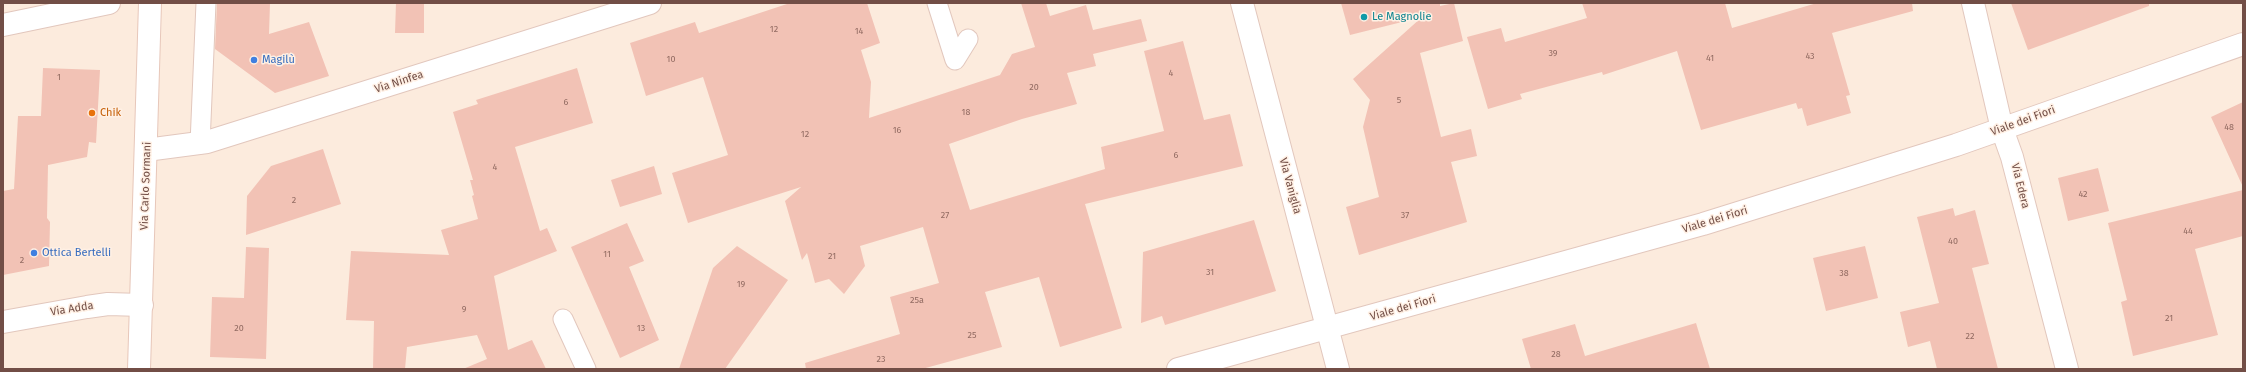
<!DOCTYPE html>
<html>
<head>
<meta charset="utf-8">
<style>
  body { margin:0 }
  #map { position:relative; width:2246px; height:372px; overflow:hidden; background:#fcebdd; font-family:"Fira Sans",sans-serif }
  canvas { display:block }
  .frame { position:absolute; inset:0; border:4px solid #724e46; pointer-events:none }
</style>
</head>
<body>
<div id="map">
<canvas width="2246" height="372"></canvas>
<div class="frame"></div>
</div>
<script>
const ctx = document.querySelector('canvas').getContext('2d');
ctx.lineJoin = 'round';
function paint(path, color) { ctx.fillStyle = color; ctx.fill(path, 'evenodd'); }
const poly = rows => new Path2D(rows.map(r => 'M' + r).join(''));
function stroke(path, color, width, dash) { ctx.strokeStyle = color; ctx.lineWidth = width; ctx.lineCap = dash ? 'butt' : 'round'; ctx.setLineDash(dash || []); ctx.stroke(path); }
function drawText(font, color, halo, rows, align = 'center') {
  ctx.font = font + ' "Fira Sans",sans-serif'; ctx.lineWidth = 3; ctx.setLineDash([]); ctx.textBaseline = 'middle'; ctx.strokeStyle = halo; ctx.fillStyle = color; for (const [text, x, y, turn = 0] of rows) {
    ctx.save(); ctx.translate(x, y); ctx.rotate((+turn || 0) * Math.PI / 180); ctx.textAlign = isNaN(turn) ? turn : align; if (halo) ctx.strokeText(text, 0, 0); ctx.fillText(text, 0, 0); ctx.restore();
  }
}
const building = poly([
  [217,3,270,3,269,34,309,22,329,76,275,93,215,49],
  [396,3,424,3,424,33,395,33],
  [790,3,867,3,880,43,861,50,871,82,869,118,1000,75,1012,54,1035,47,1021,3,1046,3,1050,16,1086,5,1093,30,1141,19,1147,41,1093,54,1096,66,1067,73,1077,104,1022,119,949,144,970,210,1105,169,1101,147,1164,131,1144,51,1183,41,1204,120,1230,114,1243,166,1085,204,1122,328,1060,347,1039,277,985,292,1002,347,922,369,806,369,805,363,900,334,890,297,939,283,923,227,860,246,865,266,844,294,829,279,815,283,807,253,802,260,785,201,801,187,688,223,672,173,728,155,703,77,646,96,630,43,695,22,699,33],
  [1341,3,1440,3,1440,6,1454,3,1463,41,1420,53,1441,137,1471,129,1477,156,1451,162,1467,222,1359,255,1346,207,1379,197,1363,127,1370,100,1353,79,1422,17,1350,35],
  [1582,3,1725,3,1732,28,1817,3,1912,3,1913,11,1832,33,1850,95,1846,96,1851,113,1807,126,1802,108,1798,109,1796,103,1701,130,1677,51,1603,75,1602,72,1520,94,1522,99,1488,109,1467,37,1501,28,1505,42,1587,18],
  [2011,3,2149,3,2149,6,2028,50],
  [43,68,100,70,96,143,89,142,87,157,48,165,47,218,50,222,49,266,3,275,3,191,14,189,18,116,41,116],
  [577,68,593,123,515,147,540,231,547,228,557,251,494,276,508,350,532,340,546,369,463,369,487,359,477,335,407,347,405,369,373,369,374,321,346,320,351,251,449,255,441,230,478,219,472,196,474,195,470,180,473,180,453,112,478,104,476,100],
  [2243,102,2243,187,2211,117],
  [323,149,341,204,246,235,247,196,271,166],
  [654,166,662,194,620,207,611,180],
  [2098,168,2109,211,2068,221,2058,178],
  [2243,190,2243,236,2195,249,2218,335,2133,356,2121,302,2127,300,2108,223],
  [1953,208,1955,216,1975,210,1989,264,1972,268,1998,369,1937,369,1930,341,1908,347,1900,312,1939,303,1917,217],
  [1254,220,1276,291,1165,325,1162,316,1141,323,1143,252],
  [627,223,644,261,629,267,659,340,620,358,571,247],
  [737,246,788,280,725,369,679,369,713,268],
  [1865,246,1878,298,1826,311,1813,258],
  [246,247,269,248,266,359,210,357,212,297,244,298],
  [1696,323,1710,369,1531,369,1522,339,1575,324,1585,356]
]);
const lane = poly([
  [937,3,955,60,968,39],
  [200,144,206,3],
  [563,319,586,369]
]);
const street = poly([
  [1242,3,1338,369],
  [1973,3,2002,129,2012,157,2067,369],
  [3,25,109,3],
  [146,150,207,142,650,3],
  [3,322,87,307,108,304,142,305],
  [1178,369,1703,224,1956,145,2243,44]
]);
const secondary = poly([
  [139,369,150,3]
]);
const markers = [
  [1364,17,4,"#0f9aa8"],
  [254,60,4,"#3f7fe0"],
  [92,113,4,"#e8710a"],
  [34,253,4,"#3f7fe0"]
];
const numberNames = [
  ["12",774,29],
  ["14",859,31],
  ["39",1553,53],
  ["43",1810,56],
  ["41",1710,58],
  ["10",671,59],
  ["4",1171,73],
  ["1",59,77],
  ["20",1034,87],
  ["5",1399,100],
  ["6",566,102],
  ["18",966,112],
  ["48",2229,127],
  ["16",897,130],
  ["12",805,134],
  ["6",1176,155],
  ["4",495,167],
  ["42",2083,194],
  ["2",294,200],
  ["27",945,215],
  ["37",1405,215],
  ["44",2188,231],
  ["40",1953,241],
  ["11",607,254],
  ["21",832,256],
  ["2",22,260],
  ["31",1210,272],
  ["38",1844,273],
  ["19",741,284],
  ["25a",917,300],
  ["9",464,309],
  ["21",2169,318],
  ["20",239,328],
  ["13",641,328],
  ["25",972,335],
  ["22",1970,336],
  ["28",1556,354],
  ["23",881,359]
];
const cultureNames = [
  ["Le Magnolie",1372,17]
];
const shopNames = [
  ["Magilù",262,60],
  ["Ottica Bertelli",42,253]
];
const streetNames = [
  ["Via Ninfea",399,82,-18],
  ["Viale dei Fiori",2023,121,-20],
  ["Via Carlo Sormani",146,186,-88],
  ["Via Vaniglia",1290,186,75],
  ["Via Edera",2020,186,76],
  ["Viale dei Fiori",1715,220,-17],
  ["Viale dei Fiori",1403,308,-16],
  ["Via Adda",72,309,-9]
];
const foodNames = [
  ["Chik",100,113]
];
paint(building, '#f2c2b5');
stroke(lane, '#e2c7bd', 21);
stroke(street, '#e2c7bd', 24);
stroke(secondary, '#e7c7ba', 24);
stroke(lane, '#fff', 19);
stroke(street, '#fff', 22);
stroke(secondary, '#fff', 22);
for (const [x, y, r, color] of markers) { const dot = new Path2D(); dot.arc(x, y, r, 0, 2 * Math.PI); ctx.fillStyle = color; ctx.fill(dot); stroke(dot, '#fff0e4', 1.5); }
drawText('9px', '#926b62', null, numberNames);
drawText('11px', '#0d838f', '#fff0e4', cultureNames, 'left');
drawText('11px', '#366cbe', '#fff0e4', shopNames, 'left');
drawText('11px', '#724e46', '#fff0e4', streetNames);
drawText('11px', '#c56008', '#fff0e4', foodNames, 'left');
</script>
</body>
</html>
